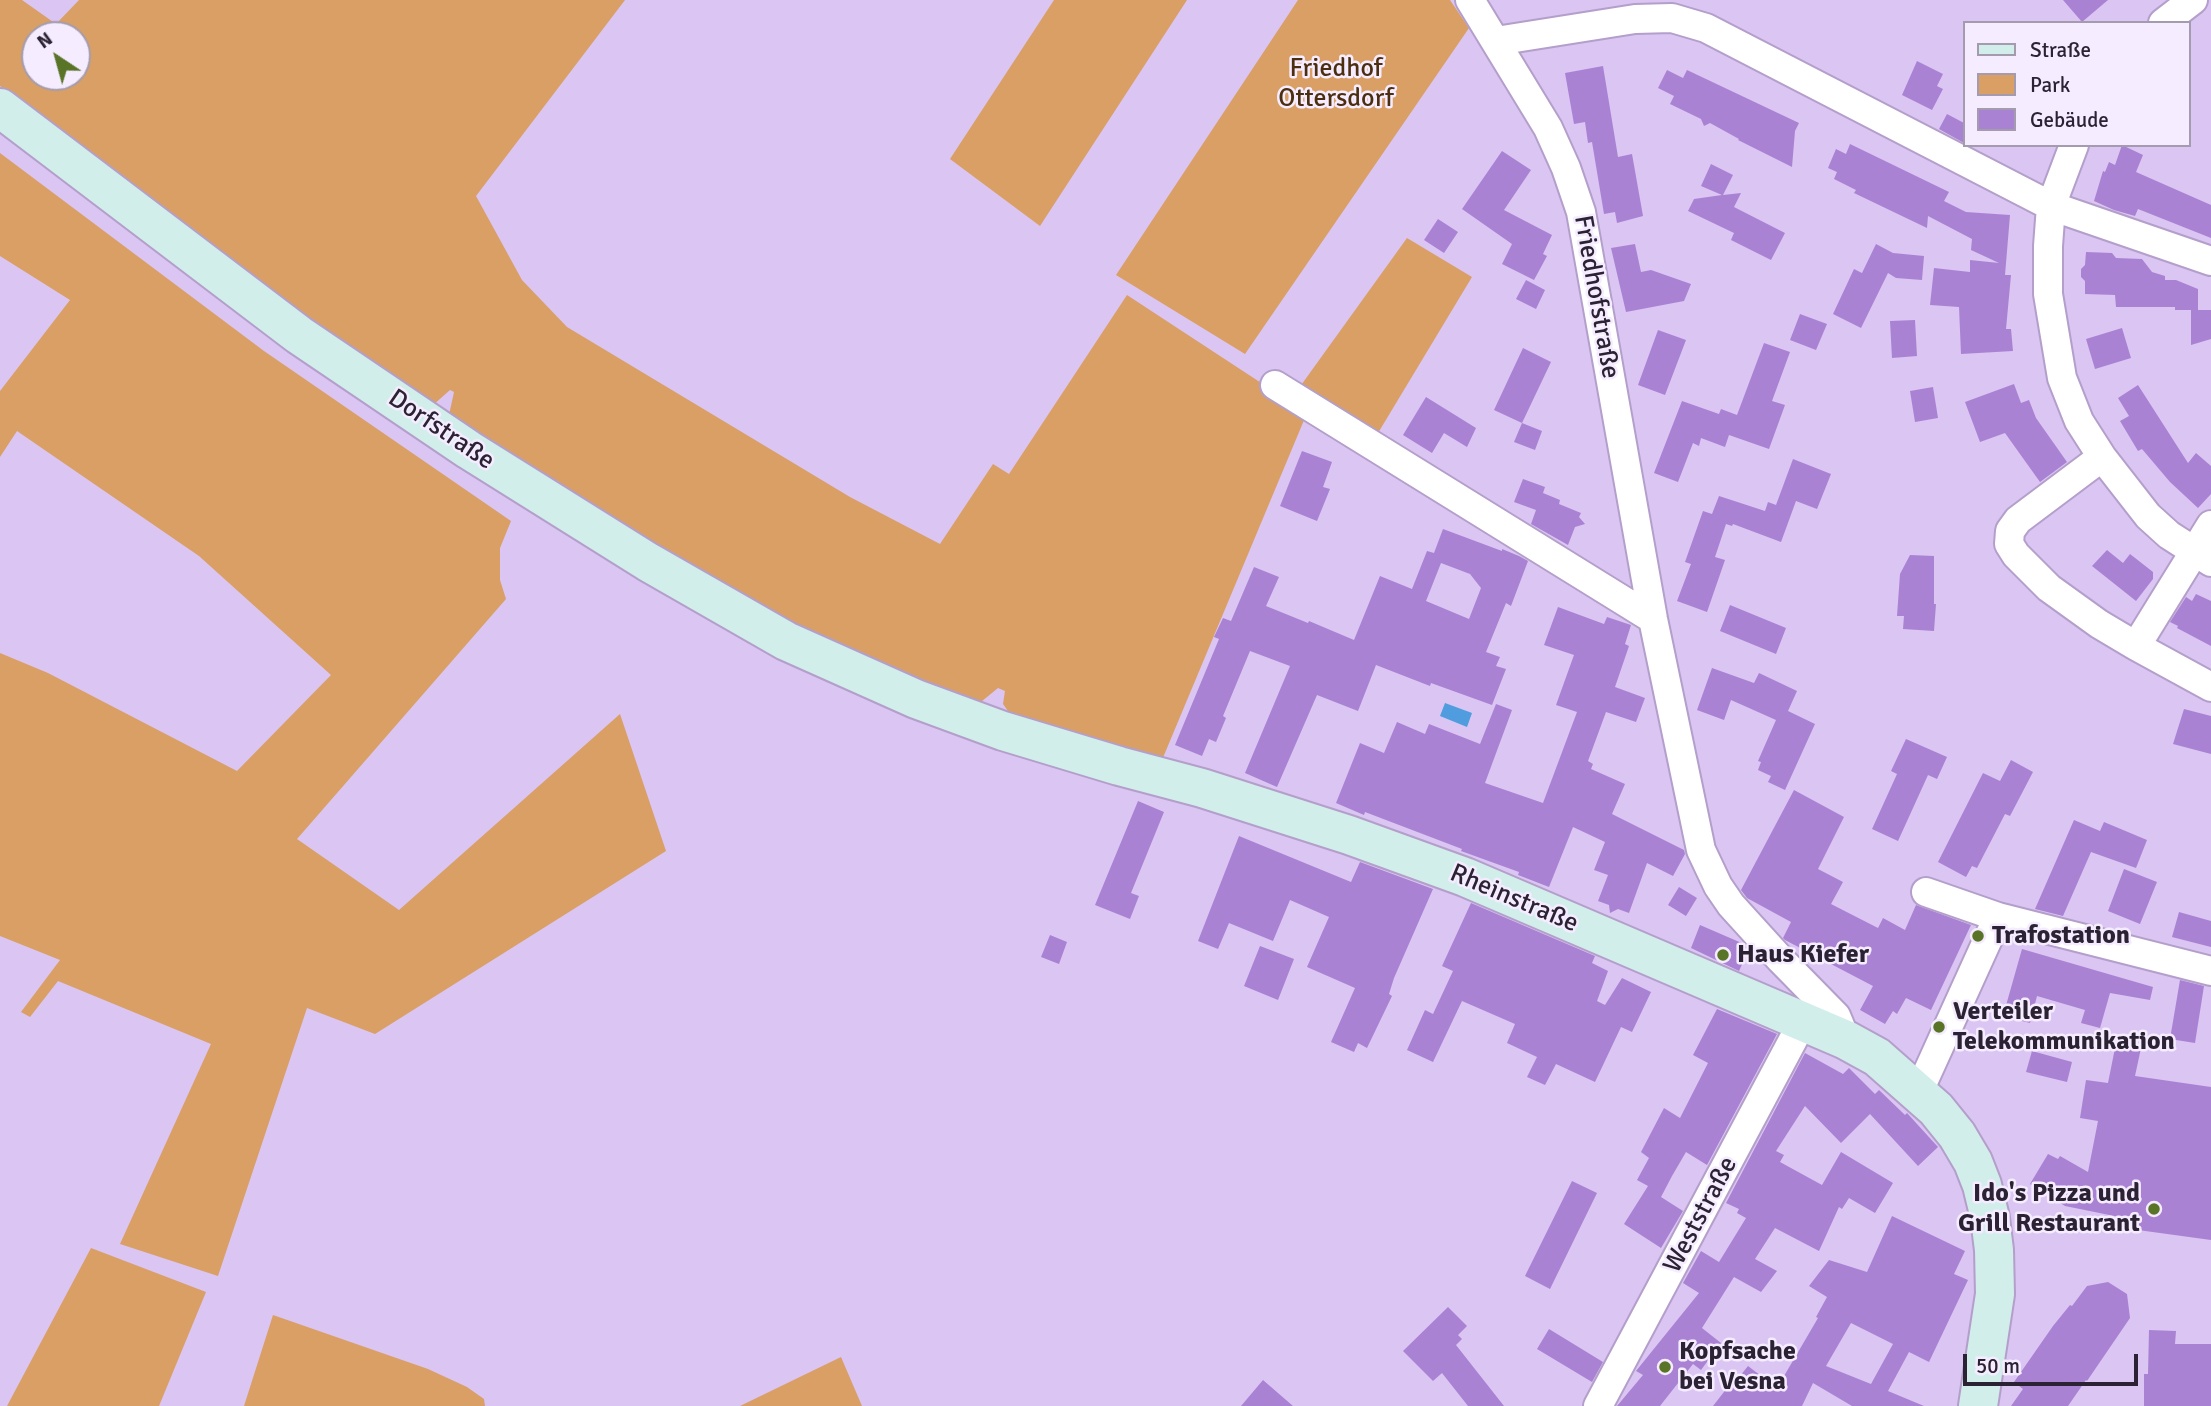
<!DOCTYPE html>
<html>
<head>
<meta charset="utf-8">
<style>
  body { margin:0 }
  #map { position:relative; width:2211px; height:1406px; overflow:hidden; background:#dac5f3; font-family:Signika,sans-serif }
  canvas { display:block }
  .legend { position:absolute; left:1963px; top:21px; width:228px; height:126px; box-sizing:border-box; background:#f5ecff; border:2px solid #a49cae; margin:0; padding:9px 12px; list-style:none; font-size:21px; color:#2b2334 }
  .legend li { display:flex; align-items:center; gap:14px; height:35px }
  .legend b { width:35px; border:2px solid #a49cae }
  .north { position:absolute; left:21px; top:21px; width:70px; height:70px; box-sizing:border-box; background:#f5ecff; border:2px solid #a49cae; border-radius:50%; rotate:324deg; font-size:19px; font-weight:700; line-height:28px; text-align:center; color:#2b2334 }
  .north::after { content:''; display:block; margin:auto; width:24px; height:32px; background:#597427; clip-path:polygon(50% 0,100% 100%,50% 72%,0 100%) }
  .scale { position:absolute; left:1963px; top:1354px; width:175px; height:32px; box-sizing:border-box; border:4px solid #2b2334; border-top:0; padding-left:9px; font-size:21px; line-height:24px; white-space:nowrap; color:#2b2334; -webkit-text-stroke:5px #f5ecff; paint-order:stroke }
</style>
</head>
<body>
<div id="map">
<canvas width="2211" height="1406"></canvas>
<ul class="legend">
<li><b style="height:9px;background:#d1eeeb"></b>Straße</li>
<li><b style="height:19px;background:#d99f64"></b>Park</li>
<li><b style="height:19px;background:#aa82d3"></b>Gebäude</li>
</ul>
<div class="north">N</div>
<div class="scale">50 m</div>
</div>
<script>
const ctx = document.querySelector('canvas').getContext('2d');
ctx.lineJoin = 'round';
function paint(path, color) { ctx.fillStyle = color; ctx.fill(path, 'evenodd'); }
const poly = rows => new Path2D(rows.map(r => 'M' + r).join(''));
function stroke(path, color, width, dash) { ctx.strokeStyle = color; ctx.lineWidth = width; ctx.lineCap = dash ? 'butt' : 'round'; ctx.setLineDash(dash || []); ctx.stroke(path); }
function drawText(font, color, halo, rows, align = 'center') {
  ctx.font = font + ' Signika,sans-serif'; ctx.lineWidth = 5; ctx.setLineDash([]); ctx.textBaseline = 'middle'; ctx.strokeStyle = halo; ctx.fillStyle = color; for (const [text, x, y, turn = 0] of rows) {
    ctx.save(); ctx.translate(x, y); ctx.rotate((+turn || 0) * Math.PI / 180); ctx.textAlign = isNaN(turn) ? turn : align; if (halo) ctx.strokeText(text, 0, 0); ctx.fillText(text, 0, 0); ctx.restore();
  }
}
const green = poly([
  [0,0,22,0,56,24,79,0,625,0,476,196,522,280,567,327,850,497,940,544,993,464,1009,474,1127,295,1307,413,1162,760,1013,718,1003,704,1005,691,998,688,976,706,805,635,691,571,449,415,454,392,450,390,432,406,240,271,0,86],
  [35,35,77,35,77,77,35,77],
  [1054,0,1187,0,1040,226,950,159],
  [1298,0,1450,0,1469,28,1245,354,1116,275],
  [0,153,264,351,511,521,500,548,500,580,506,599,297,839,399,910,620,714,666,851,375,1034,307,1008,218,1276,120,1244,211,1044,58,981,30,1017,21,1012,60,960,0,936,0,653,48,673,237,771,331,675,199,556,17,431,0,457,0,391,70,300,0,256],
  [1407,238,1472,277,1375,438,1299,388],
  [91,1248,206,1292,159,1406,7,1406],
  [273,1315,428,1369,467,1387,484,1399,485,1406,244,1406],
  [841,1357,862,1406,739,1406,740,1406]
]);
const water = poly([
  [1445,703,1472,713,1467,727,1440,716]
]);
const building = poly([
  [2063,0,2108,0,2082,22],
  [1917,61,1943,74,1937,86,1943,89,1932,110,1902,95],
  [1603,66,1618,157,1632,154,1643,216,1617,223,1615,212,1604,214,1592,142,1588,143,1585,122,1574,124,1565,73],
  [1667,70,1683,78,1687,70,1799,123,1795,131,1792,167,1738,140,1739,139,1710,123,1704,126,1701,119,1670,104,1674,96,1658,88],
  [1947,114,1964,123,1964,143,1939,129],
  [1850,144,1949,192,1944,201,1966,212,2010,215,2005,275,2011,275,2006,329,2011,329,2013,351,1961,354,1959,307,1930,305,1934,268,1970,272,1970,260,1999,263,1971,250,1972,239,1928,216,1927,228,1854,193,1856,190,1834,179,1837,172,1828,168,1836,149,1846,154],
  [2122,145,2143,155,2136,172,2211,205,2211,238,2138,209,2135,216,2114,210,2094,201,2103,171,2105,172,2109,162,2115,165],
  [1502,151,1531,170,1504,210,1552,235,1543,254,1547,256,1534,280,1502,264,1512,244,1462,209],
  [1711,164,1733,175,1723,195,1741,193,1734,207,1785,233,1771,260,1731,240,1734,233,1688,211,1694,199,1722,195,1701,186],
  [1438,219,1458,232,1444,253,1424,240],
  [1635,244,1641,272,1651,270,1691,284,1684,301,1626,312,1611,248],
  [1876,244,1893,253,1924,256,1922,280,1896,278,1888,273,1861,328,1833,314,1854,269,1862,273],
  [2086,252,2112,253,2116,258,2142,259,2152,272,2165,276,2165,280,2176,280,2198,289,2198,310,2175,310,2175,307,2116,307,2115,295,2085,294,2085,281,2081,277,2081,269,2085,265],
  [1526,280,1545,290,1536,309,1516,299],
  [2191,310,2211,310,2211,339,2191,345],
  [1800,314,1827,324,1816,350,1790,340],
  [1915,320,1917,356,1892,358,1890,321],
  [2122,328,2131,358,2095,369,2086,339],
  [1658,330,1686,340,1665,395,1638,385],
  [1764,343,1790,352,1772,401,1785,405,1769,449,1729,435,1725,447,1701,438,1699,446,1693,443,1678,482,1654,473,1682,401,1719,414,1721,409,1737,415],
  [1523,348,1551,362,1522,423,1542,431,1535,450,1514,442,1522,423,1494,410],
  [2014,384,2021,403,2029,400,2036,418,2067,462,2040,482,2005,433,1980,442,1965,402],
  [2138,385,2188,463,2196,453,2211,466,2211,494,2198,508,2170,482,2142,449,2138,451,2120,421,2129,416,2118,398],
  [1933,387,1938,418,1915,422,1910,391],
  [1426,397,1476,428,1467,447,1444,433,1432,453,1403,435],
  [1302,451,1332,462,1323,487,1330,489,1317,521,1280,506],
  [1793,459,1831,474,1817,509,1796,501,1781,542,1733,524,1732,526,1726,524,1715,557,1725,560,1707,612,1677,601,1691,564,1685,562,1703,511,1712,514,1719,496,1765,511,1768,502,1776,505],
  [1523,479,1545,487,1543,493,1560,500,1559,504,1581,513,1579,517,1585,524,1575,527,1568,545,1531,524,1536,510,1514,502],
  [1443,529,1502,551,1502,549,1519,556,1528,561,1511,606,1506,603,1486,652,1500,657,1496,666,1506,669,1492,705,1431,683,1430,686,1376,665,1358,711,1317,695,1277,787,1245,773,1290,666,1250,651,1223,716,1226,718,1216,742,1209,739,1202,756,1175,745,1219,639,1214,637,1223,618,1231,621,1254,567,1279,577,1266,606,1308,623,1309,621,1354,640,1380,576,1412,589,1427,551,1434,553],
  [1441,563,1470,574,1481,588,1469,619,1426,601],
  [2107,550,2123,563,2130,554,2153,572,2153,579,2136,601,2092,566],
  [1910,555,1934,556,1934,604,1936,604,1934,631,1903,629,1904,616,1897,616,1900,574],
  [2196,594,2211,601,2211,646,2177,628,2178,626,2170,622,2186,597,2192,601],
  [1730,605,1786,628,1776,654,1720,631],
  [1558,607,1604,624,1607,617,1631,625,1625,644,1629,646,1615,687,1645,698,1636,722,1606,712,1588,761,1593,764,1591,769,1625,784,1612,814,1684,850,1685,854,1673,876,1647,863,1629,913,1618,909,1610,913,1609,905,1598,901,1608,875,1594,870,1605,842,1573,827,1549,887,1518,875,1519,872,1461,851,1462,849,1365,812,1364,815,1336,803,1360,743,1384,753,1397,722,1425,734,1429,724,1480,744,1496,704,1512,710,1485,783,1543,803,1577,712,1556,705,1574,655,1544,645],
  [1712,668,1754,683,1759,673,1797,691,1788,711,1815,724,1785,790,1768,782,1771,776,1758,770,1761,762,1758,761,1776,720,1731,700,1724,720,1697,710],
  [2184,709,2211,716,2211,754,2173,744],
  [1906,739,1947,757,1937,779,1928,775,1898,841,1872,829,1897,774,1891,771],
  [2011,760,2033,772,2010,816,2005,814,1977,868,1972,866,1966,877,1938,862,1983,773,2000,781],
  [1794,790,1844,817,1818,869,1843,882,1831,904,1878,928,1883,918,1905,930,1916,905,1971,925,1931,1010,1906,998,1897,1014,1893,1011,1885,1024,1860,1010,1873,986,1785,940,1783,938,1791,922,1747,898,1741,890],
  [1138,801,1164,812,1131,893,1139,896,1130,919,1095,905],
  [2074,820,2100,831,2104,822,2147,840,2136,868,2091,852,2063,916,2035,909],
  [1239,836,1351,882,1360,862,1433,889,1394,978,1389,994,1392,996,1367,1048,1358,1043,1354,1052,1331,1042,1355,988,1307,967,1329,917,1290,900,1273,941,1229,923,1218,949,1198,941],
  [2124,869,2157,882,2140,924,2108,911],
  [1679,887,1697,898,1686,916,1668,905],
  [1471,903,1595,956,1592,963,1608,971,1597,1001,1605,1005,1622,978,1651,992,1632,1032,1621,1027,1595,1082,1556,1064,1545,1085,1527,1077,1537,1057,1507,1043,1515,1024,1462,1001,1433,1062,1407,1050,1425,1010,1433,1014,1453,971,1442,966],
  [2179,912,2211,921,2211,947,2172,937],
  [1700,925,1744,944,1749,949,1739,971,1691,948],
  [1050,935,1067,942,1059,964,1041,957],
  [1260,946,1294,959,1278,1000,1244,986],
  [2022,949,2153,987,2150,1000,2110,993,2100,1028,2081,1023,2085,1010,2037,996,2030,1023,2003,1016],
  [2180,980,2204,986,2195,1043,2170,1039],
  [1717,1009,1777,1034,1707,1165,1686,1152,1672,1176,1661,1197,1683,1211,1661,1248,1624,1224,1648,1186,1637,1180,1649,1158,1641,1152,1664,1108,1680,1118,1708,1063,1693,1055],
  [2116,1043,2141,1048,2135,1076,2211,1087,2211,1240,2138,1230,2139,1221,2065,1206,2030,1184,2048,1154,2058,1159,2060,1156,2088,1172,2098,1121,2080,1118,2086,1080,2108,1083],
  [2032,1051,2072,1062,2067,1082,2026,1072],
  [1805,1053,1843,1074,1849,1068,1875,1094,1879,1090,1905,1115,1907,1113,1938,1147,1918,1166,1870,1114,1841,1143,1805,1106,1776,1151,1784,1155,1780,1162,1822,1185,1841,1152,1893,1183,1875,1213,1849,1198,1842,1209,1839,1207,1819,1251,1775,1228,1755,1259,1777,1271,1761,1292,1734,1277,1702,1328,1721,1343,1701,1370,1693,1364,1660,1406,1617,1406,1643,1375,1636,1371,1699,1293,1683,1283,1701,1251,1719,1262,1746,1218,1737,1213,1739,1209,1726,1203],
  [1572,1181,1597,1193,1550,1289,1525,1276],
  [1892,1216,1965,1251,1954,1274,1968,1280,1929,1362,1909,1352,1888,1391,1924,1406,1852,1406,1813,1383,1802,1406,1713,1406,1734,1379,1736,1381,1748,1366,1777,1388,1818,1318,1816,1317,1827,1297,1809,1286,1829,1260,1867,1272],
  [1851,1323,1893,1344,1871,1384,1826,1366],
  [2108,1282,2127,1294,2130,1318,2087,1381,2086,1380,2068,1406,2011,1406,2023,1389,2014,1382,2053,1326,2070,1305,2072,1306,2087,1286],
  [1448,1307,1467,1326,1458,1335,1462,1339,1456,1345,1504,1406,1468,1406,1442,1373,1433,1381,1403,1351],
  [1549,1329,1603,1362,1592,1382,1537,1349],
  [2149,1330,2176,1331,2175,1344,2211,1344,2211,1406,2144,1406,2144,1374,2148,1374],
  [1263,1380,1293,1406,1241,1406]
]);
const minor = poly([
  [1470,0,1548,128,1566,168,1581,212,1653,619,1701,850,1718,886,1731,905,1781,960,1836,1016,1846,1040],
  [2163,23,2193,0],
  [1496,41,1635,19,1672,18,1706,28,2051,206,2211,261],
  [2074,145,2051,206,2048,246,2048,294,2062,378,2079,421,2102,457,2148,516,2169,535,2211,562],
  [1275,385,1653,619],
  [2102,457,2018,520,2010,531,2009,544,2016,555,2049,588,2099,624,2136,646,2211,525],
  [2136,646,2211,687],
  [1926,892,1998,917],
  [1919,1091,1998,917,2211,971],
  [1598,1406,1802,1023]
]);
const secondary = poly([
  [0,108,299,335,469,450,648,562,786,641,916,699,1003,731,1119,766,1202,788,1349,835,1465,877,1846,1040,1877,1057,1936,1109,1957,1135,1973,1162,1982,1185,1990,1218,1994,1250,1995,1294,1978,1406]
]);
const markers = [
  [1978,936,7,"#597427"],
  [1723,955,7,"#597427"],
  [1939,1027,7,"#597427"],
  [2154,1209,7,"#597427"],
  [1665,1367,7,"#597427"]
];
const parkNames = [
  ["Friedhof",1336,69],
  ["Ottersdorf",1336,99]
];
const streetNames = [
  ["Friedhofstraße",1596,297,80],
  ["Dorfstraße",441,430,34],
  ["Rheinstraße",1514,899,23],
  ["Weststraße",1701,1215,-62]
];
const poiNames = [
  ["Trafostation",1992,936],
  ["Haus Kiefer",1737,955],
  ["Verteiler",1953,1012],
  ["Telekommunikation",1953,1042],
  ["Ido's Pizza und",2140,1194,"right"],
  ["Grill Restaurant",2140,1224,"right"],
  ["Kopfsache",1679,1352],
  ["bei Vesna",1679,1382]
];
paint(green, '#d99f64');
paint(water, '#4f9dde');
paint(building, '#aa82d3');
stroke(minor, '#b49fcb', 32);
stroke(secondary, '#b49fcb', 42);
stroke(minor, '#fff', 28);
stroke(secondary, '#d1eeeb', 38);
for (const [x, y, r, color] of markers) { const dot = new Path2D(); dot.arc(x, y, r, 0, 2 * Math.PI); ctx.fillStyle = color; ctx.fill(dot); stroke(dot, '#f5ecff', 2.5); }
drawText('26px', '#4b2e0e', '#f5ecff', parkNames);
drawText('26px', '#2b2334', '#f5ecff', streetNames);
drawText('bold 26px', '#2b2334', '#f5ecff', poiNames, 'left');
</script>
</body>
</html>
